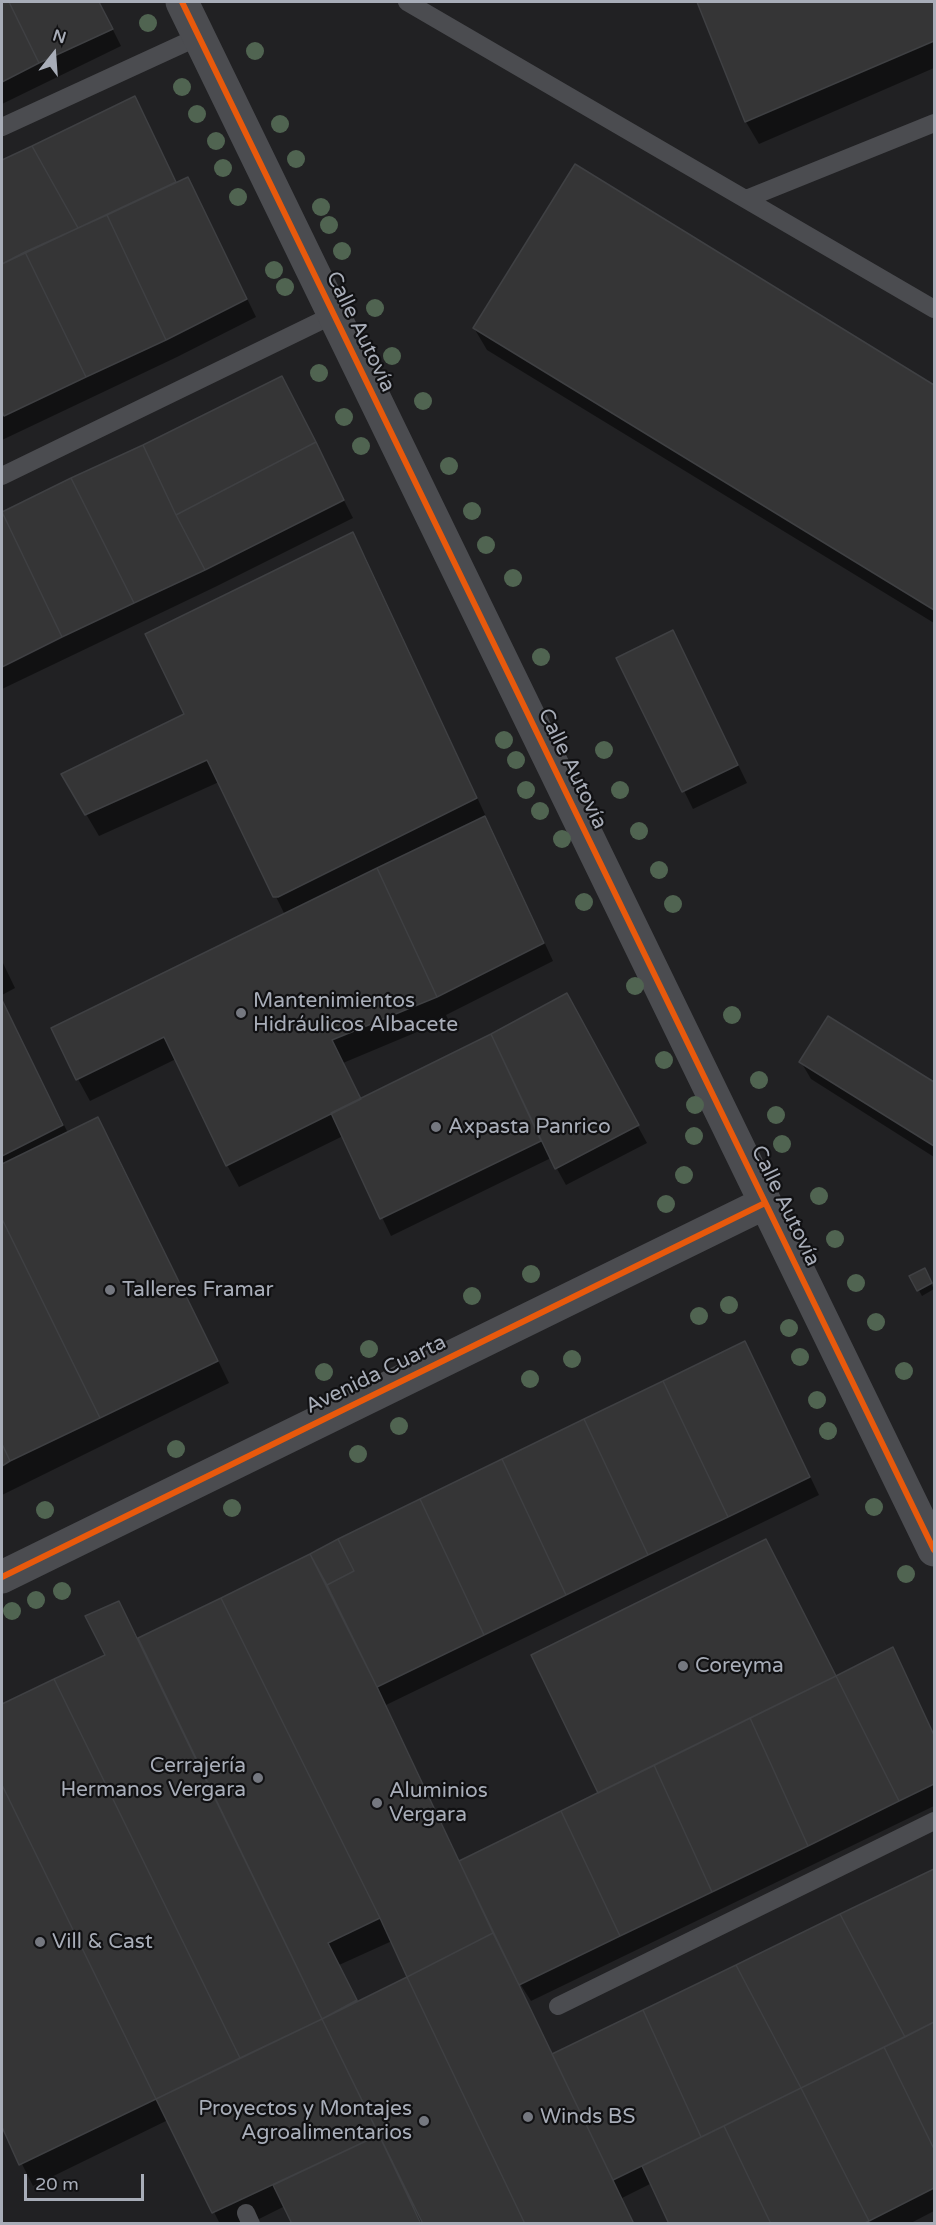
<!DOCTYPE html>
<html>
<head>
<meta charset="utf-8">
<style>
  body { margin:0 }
  #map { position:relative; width:936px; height:2225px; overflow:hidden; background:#171717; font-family:"Varela Round",sans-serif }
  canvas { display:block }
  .frame { position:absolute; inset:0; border:3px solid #a8adb8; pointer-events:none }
  .north { position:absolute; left:24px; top:24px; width:60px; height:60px; -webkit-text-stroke:4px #111113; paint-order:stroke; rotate:17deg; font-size:16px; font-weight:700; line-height:24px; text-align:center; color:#a8adb8 }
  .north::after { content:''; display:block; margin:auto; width:21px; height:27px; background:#a8adb8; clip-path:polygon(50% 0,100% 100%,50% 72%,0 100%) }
  .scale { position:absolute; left:24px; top:2174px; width:120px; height:27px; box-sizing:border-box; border:3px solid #a8adb8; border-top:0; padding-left:8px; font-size:18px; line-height:21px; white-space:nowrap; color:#a8adb8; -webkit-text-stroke:4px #111113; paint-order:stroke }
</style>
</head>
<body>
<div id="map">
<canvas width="936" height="2225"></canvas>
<div class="frame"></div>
<div class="north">N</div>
<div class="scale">20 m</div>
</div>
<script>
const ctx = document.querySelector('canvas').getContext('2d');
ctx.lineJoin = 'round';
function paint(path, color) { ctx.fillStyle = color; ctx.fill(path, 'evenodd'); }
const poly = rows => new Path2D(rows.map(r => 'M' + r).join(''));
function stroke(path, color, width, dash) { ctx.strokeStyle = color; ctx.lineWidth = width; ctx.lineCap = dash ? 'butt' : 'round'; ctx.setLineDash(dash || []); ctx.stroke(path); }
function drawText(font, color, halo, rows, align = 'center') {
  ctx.font = font + ' "Varela Round",sans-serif'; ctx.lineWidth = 4.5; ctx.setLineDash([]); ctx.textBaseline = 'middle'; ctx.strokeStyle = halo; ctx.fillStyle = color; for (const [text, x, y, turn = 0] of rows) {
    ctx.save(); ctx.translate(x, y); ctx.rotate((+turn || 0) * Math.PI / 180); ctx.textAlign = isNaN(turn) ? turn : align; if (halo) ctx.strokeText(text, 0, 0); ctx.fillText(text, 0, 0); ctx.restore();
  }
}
const built = poly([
  [2,2,934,2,934,2223,2,2223]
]);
const shadow = poly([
  [2,2,99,2,121,46,2,104],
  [698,2,934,2,934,68,759,144,746,122],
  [134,98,177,183,187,179,197,196,256,317,177,357,2,440,2,161],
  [575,166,934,387,934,623,487,350,474,328],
  [281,378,353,518,215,587,2,689,2,515],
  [353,534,365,556,553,961,446,1015,448,1019,343,1063,361,1099,492,1035,576,1013,647,1143,566,1185,551,1158,391,1236,343,1136,239,1187,227,1165,176,1059,90,1101,78,1079,285,915,219,782,99,836,63,775,186,715],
  [682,650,747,783,693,809,618,658],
  [2,961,15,988,2,995],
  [2,1002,68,1133,98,1119,110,1140,229,1383,2,1495],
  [829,1018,934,1084,934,1157,811,1079,801,1062],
  [924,1270,934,1289,922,1296,911,1276],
  [754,1360,819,1495,386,1705,460,1862,892,1649,934,1734,934,1806,531,2001,519,1982,517,1983,552,2055,934,1871,934,2211,909,2224,671,2224,652,2183,622,2198,634,2224,293,2224,285,2206,249,2224,220,2224,168,2120,33,2186,2,2124,2,1706,107,1655,118,1603,139,1640,313,1554],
  [392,1941,409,1978,357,2001,339,1965]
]);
const building = poly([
  [2,2,9,2,39,63,2,82,2,2],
  [9,2,99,2,113,29,39,63,9,2],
  [697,2,934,2,934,41,745,122,697,2],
  [135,96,176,182,78,228,32,146,135,96],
  [32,146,78,228,2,264,2,160,32,146],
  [575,164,934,385,934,610,473,328,575,164],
  [188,177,247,299,166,340,107,215,188,177],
  [107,215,166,340,86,377,25,252,107,215],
  [25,252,86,377,4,416,2,411,2,264,25,252],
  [282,376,316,442,176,515,143,445,282,376],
  [316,442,344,500,205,570,176,515,316,442],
  [143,445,176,515,205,570,134,603,71,478,143,445],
  [71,478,134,603,62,637,2,512,71,478],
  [2,512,62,637,2,667,2,512],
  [353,532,477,798,278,897,273,897,207,760,85,815,61,774,184,714,145,634,353,532],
  [673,630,738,765,682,792,616,658,673,630],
  [485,816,544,943,437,997,377,868,485,816],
  [377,868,437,997,332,1040,361,1099,226,1166,164,1037,76,1080,51,1028,377,868],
  [567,993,639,1125,555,1169,491,1034,567,993],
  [2,1000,63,1125,2,1156,2,1000],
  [828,1016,934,1082,934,1146,799,1062,828,1016],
  [491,1034,541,1141,380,1219,331,1113,491,1034],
  [98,1117,218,1361,100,1418,2,1219,2,1164,98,1117],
  [2,1219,100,1418,10,1461,2,1444,2,1219],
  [925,1268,932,1283,917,1291,909,1276,925,1268],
  [745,1341,810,1477,728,1517,663,1381,745,1341],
  [663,1381,728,1517,648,1555,584,1419,663,1381],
  [584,1419,648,1555,566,1595,502,1459,584,1419],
  [2,1444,10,1461,2,1466,2,1444],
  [502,1459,566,1595,484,1635,420,1499,502,1459],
  [420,1499,484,1635,377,1687,327,1585,354,1571,338,1539,420,1499],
  [338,1539,354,1571,327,1585,310,1554,338,1539],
  [766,1539,836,1676,598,1793,531,1655,766,1539],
  [310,1554,377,1687,493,1933,407,1977,380,1918,221,1598,310,1554],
  [221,1598,380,1918,328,1943,357,2000,322,2019,138,1638,221,1598],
  [119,1601,322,2019,240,2058,54,1679,105,1655,85,1616,119,1601],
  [893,1647,934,1735,934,1784,899,1801,836,1676,893,1647],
  [836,1676,899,1801,808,1846,750,1718,836,1676],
  [54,1679,240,2058,156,2099,2,1785,2,1704,54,1679],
  [750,1718,808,1846,712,1892,654,1765,750,1718],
  [654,1765,712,1892,620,1936,561,1811,654,1765],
  [2,1785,156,2099,19,2165,2,2127,2,1785],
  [561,1811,620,1936,519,1985,459,1861,561,1811],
  [934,1869,934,2022,905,2037,840,1914,934,1869],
  [840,1914,905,2037,801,2088,736,1965,840,1914],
  [493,1933,519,1985,634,2224,525,2224,407,1977,493,1933],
  [736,1965,801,2088,701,2137,643,2010,736,1965],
  [407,1977,525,2224,423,2224,322,2019,407,1977],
  [643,2010,701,2137,613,2180,552,2054,643,2010],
  [322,2019,379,2135,212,2213,156,2099,322,2019],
  [934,2022,934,2149,884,2047,934,2022],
  [884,2047,934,2149,934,2188,869,2221,801,2088,884,2047],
  [801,2088,869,2221,863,2224,771,2224,724,2126,801,2088],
  [724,2126,771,2224,669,2224,642,2166,724,2126],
  [379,2135,421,2224,292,2224,273,2185,379,2135]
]);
const lane = poly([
  [407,2,934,309],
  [2,127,200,36],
  [746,199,934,123],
  [2,476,333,315],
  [558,2006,934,1821],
  [246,2213,251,2224]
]);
const street = poly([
  [182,2,934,1550],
  [2,1577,765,1203]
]);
const cycleway = poly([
  [182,2,934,1550],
  [2,1577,765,1203]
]);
const trees = [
  [148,23],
  [255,51],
  [182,87],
  [197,114],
  [280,124],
  [216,141],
  [296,159],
  [223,168],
  [238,197],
  [321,207],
  [329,225],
  [342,251],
  [274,270],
  [285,287],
  [375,308],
  [392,356],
  [319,373],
  [423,401],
  [344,417],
  [361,446],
  [449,466],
  [472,511],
  [486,545],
  [513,578],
  [541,657],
  [504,740],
  [604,750],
  [516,760],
  [526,790],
  [620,790],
  [540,811],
  [639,831],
  [562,839],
  [659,870],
  [584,902],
  [673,904],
  [635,986],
  [732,1015],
  [664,1060],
  [759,1080],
  [695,1105],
  [776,1115],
  [694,1136],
  [782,1144],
  [684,1175],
  [819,1196],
  [666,1204],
  [835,1239],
  [531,1274],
  [856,1283],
  [472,1296],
  [729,1305],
  [699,1316],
  [876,1322],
  [789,1328],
  [369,1349],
  [800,1357],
  [572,1359],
  [904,1371],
  [324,1372],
  [530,1379],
  [817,1400],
  [399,1426],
  [828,1431],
  [176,1449],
  [358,1454],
  [874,1507],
  [232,1508],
  [45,1510],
  [906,1574],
  [62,1591],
  [36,1600],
  [12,1611]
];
const markers = [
  [241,1013,6,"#757880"],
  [436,1127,6,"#757880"],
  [110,1290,6,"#757880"],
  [683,1666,6,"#757880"],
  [258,1778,6,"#757880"],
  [377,1803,6,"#757880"],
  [40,1942,6,"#757880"],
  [528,2117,6,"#757880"],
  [424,2121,6,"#757880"]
];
const streetNames = [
  ["Calle Autovía",360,332,64],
  ["Calle Autovía",572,769,64],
  ["Calle Autovía",785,1206,64],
  ["Avenida Cuarta",376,1375,-26]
];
const poiNames = [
  ["Mantenimientos",253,1001],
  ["Hidráulicos Albacete",253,1025],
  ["Axpasta Panrico",448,1127],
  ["Talleres Framar",122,1290],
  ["Coreyma",695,1666],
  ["Cerrajería",246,1766,"right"],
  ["Hermanos Vergara",246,1790,"right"],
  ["Aluminios",389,1791],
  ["Vergara",389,1815],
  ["Vill & Cast",52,1942],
  ["Proyectos y Montajes",412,2109,"right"],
  ["Agroalimentarios",412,2133,"right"],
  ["Winds BS",540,2117]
];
paint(built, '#212123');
paint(shadow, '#0007');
paint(building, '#353536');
stroke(building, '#3f4043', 1.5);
stroke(lane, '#4b4c50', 18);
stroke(street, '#4b4c50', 33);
stroke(cycleway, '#e8590c', 6);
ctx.fillStyle = '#506451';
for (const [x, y] of trees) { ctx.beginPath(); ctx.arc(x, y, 9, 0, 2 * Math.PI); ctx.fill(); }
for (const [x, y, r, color] of markers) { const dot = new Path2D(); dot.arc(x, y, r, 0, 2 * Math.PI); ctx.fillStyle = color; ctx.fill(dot); stroke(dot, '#111113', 2); }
drawText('21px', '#a8adb8', '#111113', streetNames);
drawText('21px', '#a8adb8', '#111113', poiNames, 'left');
</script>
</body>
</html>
